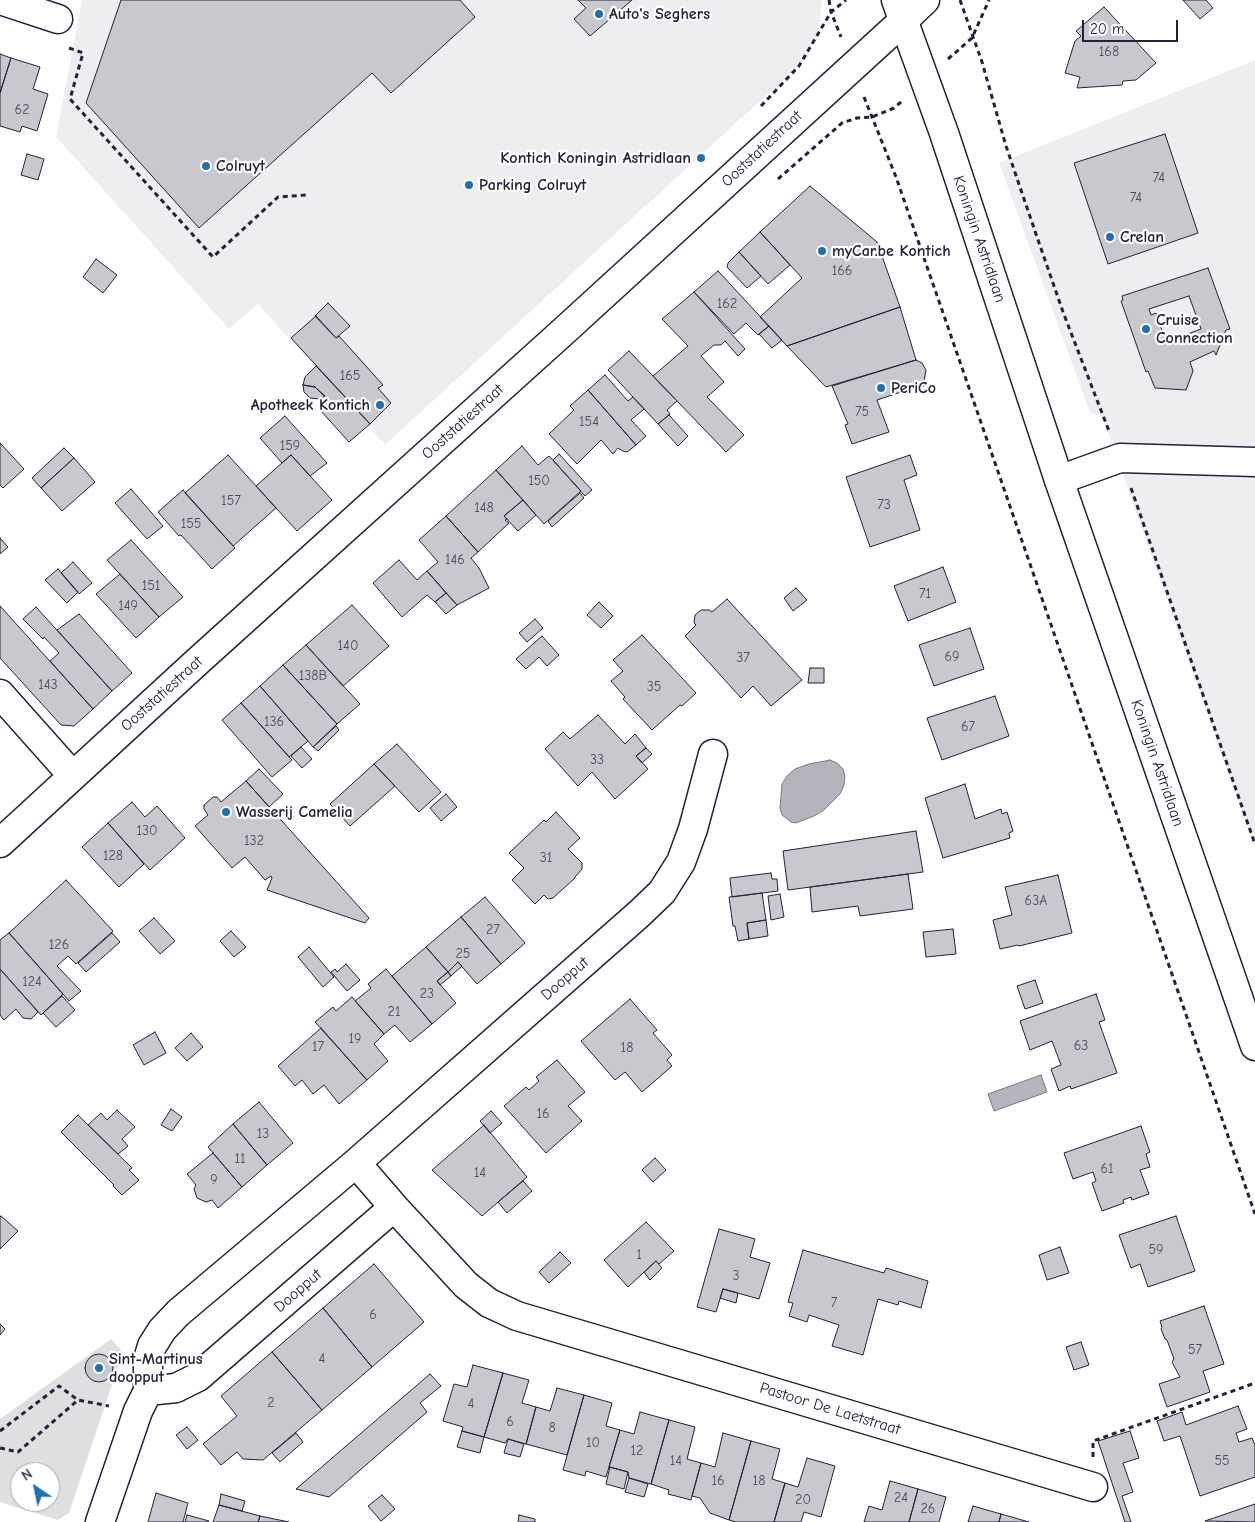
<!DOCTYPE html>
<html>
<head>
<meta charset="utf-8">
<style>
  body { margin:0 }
  #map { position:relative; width:1255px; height:1522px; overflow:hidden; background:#fff; font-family:"Comic Neue",sans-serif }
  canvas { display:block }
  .north { position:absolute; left:10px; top:1462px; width:50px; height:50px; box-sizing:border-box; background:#fff; border:1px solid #a7a7b1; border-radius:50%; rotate:326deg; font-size:14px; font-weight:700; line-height:20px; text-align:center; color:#22223b }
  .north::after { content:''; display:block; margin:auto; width:18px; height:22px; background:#1f6fb2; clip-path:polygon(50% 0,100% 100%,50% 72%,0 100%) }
  .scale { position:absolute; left:1082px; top:20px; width:96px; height:22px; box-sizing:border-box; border:2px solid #22223b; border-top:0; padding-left:6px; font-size:15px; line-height:18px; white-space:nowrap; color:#22223b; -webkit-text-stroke:4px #fff; paint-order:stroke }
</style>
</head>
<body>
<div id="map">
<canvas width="1255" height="1522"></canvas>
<div class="north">N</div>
<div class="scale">20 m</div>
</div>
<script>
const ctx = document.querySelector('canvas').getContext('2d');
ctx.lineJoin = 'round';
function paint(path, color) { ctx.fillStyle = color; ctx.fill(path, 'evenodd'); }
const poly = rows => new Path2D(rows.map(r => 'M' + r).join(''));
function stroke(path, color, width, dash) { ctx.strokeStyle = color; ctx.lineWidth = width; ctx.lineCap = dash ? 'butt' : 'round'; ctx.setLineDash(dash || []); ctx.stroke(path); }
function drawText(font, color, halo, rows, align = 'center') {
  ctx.font = font + ' "Comic Neue",sans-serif'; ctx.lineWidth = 4.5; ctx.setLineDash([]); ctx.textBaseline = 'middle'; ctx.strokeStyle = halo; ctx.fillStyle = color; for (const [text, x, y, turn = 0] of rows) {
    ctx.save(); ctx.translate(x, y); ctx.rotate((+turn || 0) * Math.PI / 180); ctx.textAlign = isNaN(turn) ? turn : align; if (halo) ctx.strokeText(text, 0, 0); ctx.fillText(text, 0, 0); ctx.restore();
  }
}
const built = poly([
  [82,0,822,0,819,29,807,58,385,445,258,304,229,329,56,137],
  [1255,60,1255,849,1102,416,1090,413,999,163]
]);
const green = poly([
  [111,1339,123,1352,69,1513,58,1520,0,1502,0,1419],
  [20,1472,50,1472,50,1502,20,1502]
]);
const water = poly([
  [830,760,837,763,843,769,845,776,844,785,840,794,824,810,814,816,796,823,791,822,782,815,780,808,782,784,787,776,795,769,809,764,830,760],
  [1041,1075,1047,1092,994,1111,988,1094,1041,1075]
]);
const building = poly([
  [121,0,460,0,475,17,391,93,372,73,199,228,86,103,121,0],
  [578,0,632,0,590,36,574,19,586,8,578,0],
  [1183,0,1206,0,1213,8,1200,19,1183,0],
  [1104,7,1156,63,1136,80,1123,81,1122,85,1077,88,1080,77,1065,73,1075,41,1081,36,1076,31,1104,7],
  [0,54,11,58,0,93,0,54],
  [11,58,40,67,33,89,48,94,37,131,22,126,20,132,0,126,0,93,11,58],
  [1165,134,1198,233,1108,264,1074,163,1165,134],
  [27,154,44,159,38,180,21,175,27,154],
  [810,186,877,242,900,307,787,346,760,317,802,278,760,232,810,186],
  [760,232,790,265,768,284,739,252,760,232],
  [739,252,761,276,747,288,727,267,728,263,739,252],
  [96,259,117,275,103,293,83,277,96,259],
  [1208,268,1230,329,1226,330,1216,355,1214,351,1190,362,1193,371,1186,390,1155,388,1148,371,1146,372,1121,301,1123,300,1122,296,1208,268],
  [1189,296,1201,329,1166,342,1156,313,1151,315,1149,309,1189,296],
  [718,271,769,326,758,335,746,323,734,334,694,292,718,271],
  [694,292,745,349,738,356,725,341,721,345,714,345,701,356,724,382,707,397,744,435,726,452,653,376,688,346,662,319,694,292],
  [328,303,350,326,336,338,315,316,328,303],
  [900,307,916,360,826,387,787,346,900,307],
  [316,316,336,338,339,336,383,385,378,388,391,403,370,424,291,338,316,316],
  [769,326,782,340,772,348,759,334,769,326],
  [629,351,677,401,667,410,670,414,658,424,608,370,629,351],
  [916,360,922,363,926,370,924,381,926,385,917,389,916,387,877,400,889,432,852,444,845,425,848,424,832,386,916,360],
  [316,366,370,424,349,442,320,410,330,402,315,387,303,385,305,377,316,366],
  [605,375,628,401,633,397,644,409,631,420,646,436,636,445,588,390,605,375],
  [303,385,315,387,325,396,320,399,310,398,304,392,303,385],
  [588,390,636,445,627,452,623,451,618,448,613,454,601,440,577,464,549,434,574,410,570,406,588,390],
  [669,415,688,436,678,446,658,424,669,415],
  [285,416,327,463,310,476,291,455,282,463,260,438,285,416],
  [0,443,24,469,3,488,0,485,0,443],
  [522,446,538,465,549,456,581,491,544,524,496,470,522,446],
  [64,448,74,458,41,488,32,478,64,448],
  [559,454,592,490,585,496,553,460,559,454],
  [228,455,276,508,233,546,185,493,228,455],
  [291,455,332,500,297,531,256,486,291,455],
  [910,455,917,475,904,480,920,530,870,547,846,477,910,455],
  [74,458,95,482,62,511,41,488,74,458],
  [496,470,523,500,504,516,507,519,505,520,509,523,478,552,446,516,496,470],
  [131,489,163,526,147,539,115,503,131,489],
  [183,490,235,548,212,569,181,535,179,536,158,512,183,490],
  [580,493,584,498,552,527,548,521,580,493],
  [523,500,536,515,518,531,504,516,523,500],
  [446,516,478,552,471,558,479,568,489,588,457,605,427,571,438,562,419,540,446,516],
  [0,538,8,547,0,554,0,538],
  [131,540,183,597,159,617,107,560,131,540],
  [399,560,417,580,427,571,446,593,435,602,427,595,402,617,373,583,399,560],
  [73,562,92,583,79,594,61,573,73,562],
  [943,567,956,602,908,621,894,586,943,567],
  [58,569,78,592,67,603,45,580,58,569],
  [120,574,159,617,136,638,96,594,120,574],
  [796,588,807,600,793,611,784,598,796,588],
  [446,593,457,605,446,614,435,602,446,593],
  [727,599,802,680,771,706,753,686,741,698,685,636,696,625,694,623,695,615,701,610,709,610,712,612,727,599],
  [599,602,613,616,601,628,587,615,599,602],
  [352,605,389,646,343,686,306,645,352,605],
  [0,606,93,709,74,726,61,725,0,658,0,606],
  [36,607,112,691,93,709,50,661,59,653,44,637,43,639,23,619,36,607],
  [79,614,132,673,112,691,57,630,79,614],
  [535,619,543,628,527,642,519,633,535,619],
  [970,628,984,669,934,686,919,645,970,628],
  [642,635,696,693,682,706,680,705,652,730,623,699,625,697,611,681,623,671,613,660,642,635],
  [542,636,559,655,547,666,539,657,526,669,516,659,542,636],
  [306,645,360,704,337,724,283,665,306,645],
  [283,665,337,724,313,747,260,686,283,665],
  [810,668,824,668,824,683,808,683,810,668],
  [260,686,308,741,289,757,241,703,260,686],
  [995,696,1009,736,942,760,927,718,995,696],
  [241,703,292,760,272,777,222,720,241,703],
  [598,715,625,744,635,734,646,748,636,756,648,769,615,799,592,772,578,786,545,749,563,732,570,739,598,715],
  [336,726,339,730,318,751,313,747,336,726],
  [397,744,441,792,419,812,374,764,397,744],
  [301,747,312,759,302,768,291,756,301,747],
  [646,748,652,754,642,763,636,756,646,748],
  [374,764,395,786,350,826,330,804,374,764],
  [259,769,283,794,269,807,246,781,259,769],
  [246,781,369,918,365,923,267,890,272,878,271,876,265,880,245,857,232,868,195,826,208,815,204,809,204,805,213,797,217,797,221,802,246,781],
  [965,784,975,819,1001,809,1002,814,1007,812,1013,831,1009,833,1010,838,943,858,925,798,965,784],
  [446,794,457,807,441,821,430,808,446,794],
  [132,802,145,817,157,806,185,838,150,870,108,823,132,802],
  [556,812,580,838,568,849,582,863,582,869,575,877,575,878,553,898,548,899,544,895,535,904,512,880,524,868,509,853,544,820,546,822,556,812],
  [108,823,144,864,119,887,82,847,108,823],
  [916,831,923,872,788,890,783,851,916,831],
  [771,873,772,879,777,879,778,891,732,897,730,878,771,873],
  [908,874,913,909,860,916,858,906,812,912,810,887,908,874],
  [1058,875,1072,933,1019,946,1018,945,1000,949,993,920,1012,915,1005,887,1058,875],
  [66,880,113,931,76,964,68,956,57,966,81,991,69,1001,9,933,66,880],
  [762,893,766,920,747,923,749,939,738,941,735,926,733,926,729,897,762,893],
  [780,894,784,917,771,920,768,896,780,894],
  [485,897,525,943,501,964,461,917,485,897],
  [461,917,501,964,477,984,458,962,448,972,426,947,461,917],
  [154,918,175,941,160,954,139,931,154,918],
  [766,920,768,936,749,939,747,923,766,920],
  [953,929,956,954,926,957,923,932,953,929],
  [231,931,246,947,234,957,220,941,231,931],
  [9,933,63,994,41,1015,0,969,0,940,9,933],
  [112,933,120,942,86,972,78,963,112,933],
  [309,947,334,977,323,987,298,957,309,947],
  [426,947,448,972,437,981,456,1003,432,1024,392,976,426,947],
  [458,962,462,966,451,976,448,972,458,962],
  [346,964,360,980,347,991,331,972,335,969,337,972,346,964],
  [0,969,38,1012,31,1019,23,1018,16,1009,4,1020,0,1015,0,969],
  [386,969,432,1024,410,1042,395,1025,384,1034,355,1001,371,988,368,984,386,969],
  [448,972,451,976,440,985,437,981,448,972],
  [1035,980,1043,1003,1025,1009,1017,986,1035,980],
  [1096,994,1105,1020,1099,1022,1117,1073,1071,1089,1070,1086,1059,1091,1051,1069,1061,1065,1052,1041,1030,1050,1020,1021,1096,994],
  [62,996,75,1010,56,1027,43,1013,62,996],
  [352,997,384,1034,374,1044,388,1061,367,1080,315,1022,333,1007,336,1011,352,997],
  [630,999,657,1030,653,1033,672,1055,667,1060,672,1066,642,1092,625,1072,615,1080,581,1041,630,999],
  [321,1028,367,1080,339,1104,324,1085,313,1094,302,1080,295,1086,278,1066,321,1028],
  [155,1032,166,1053,144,1065,133,1045,155,1032],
  [191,1033,203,1047,187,1061,175,1048,191,1033],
  [557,1060,585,1092,568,1106,582,1121,546,1153,504,1106,526,1087,529,1090,539,1081,536,1077,557,1060],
  [259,1102,293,1143,267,1165,233,1124,259,1102],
  [171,1109,182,1117,172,1131,161,1125,171,1109],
  [117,1110,135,1127,122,1139,128,1146,118,1154,88,1125,101,1113,107,1120,117,1110],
  [491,1111,502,1123,490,1133,480,1121,491,1111],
  [78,1115,132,1168,129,1170,139,1180,122,1195,113,1186,114,1185,61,1132,78,1115],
  [233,1124,267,1165,242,1187,208,1147,233,1124],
  [484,1125,527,1177,482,1216,432,1170,484,1125],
  [1141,1126,1150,1152,1146,1154,1150,1167,1140,1170,1149,1194,1132,1200,1131,1197,1123,1200,1124,1203,1102,1211,1092,1183,1096,1181,1093,1172,1073,1179,1064,1153,1141,1126],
  [213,1153,242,1187,218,1208,212,1200,206,1202,197,1198,194,1189,196,1185,187,1174,213,1153],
  [655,1158,666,1170,653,1182,642,1170,655,1158],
  [523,1181,532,1191,507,1213,498,1202,523,1181],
  [1,1216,18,1231,0,1249,0,1217,1,1216],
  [1176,1216,1195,1271,1148,1287,1140,1264,1131,1268,1119,1235,1176,1216],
  [646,1222,674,1251,659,1264,656,1261,628,1287,604,1260,646,1222],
  [719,1229,755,1239,750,1257,770,1263,759,1299,723,1289,716,1312,697,1307,719,1229],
  [1060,1247,1069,1273,1047,1280,1039,1255,1060,1247],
  [803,1250,884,1273,886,1268,928,1281,921,1308,899,1301,898,1305,878,1299,863,1355,832,1346,839,1325,809,1315,807,1322,789,1316,793,1303,788,1302,803,1250],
  [560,1252,571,1263,549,1283,539,1272,560,1252],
  [656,1261,662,1268,650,1280,644,1272,656,1261],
  [374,1264,424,1322,372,1367,323,1308,374,1264],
  [723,1289,738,1293,736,1303,720,1298,723,1289],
  [1204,1306,1224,1364,1203,1371,1210,1392,1167,1407,1159,1384,1180,1377,1172,1362,1174,1359,1167,1340,1165,1339,1161,1329,1162,1327,1160,1321,1204,1306],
  [323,1308,372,1367,322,1410,272,1352,323,1308],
  [0,1324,5,1329,0,1335,0,1324],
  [1081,1342,1089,1365,1074,1370,1066,1347,1081,1342],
  [272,1352,322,1410,263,1460,243,1459,237,1452,221,1465,203,1444,237,1416,221,1396,272,1352],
  '85 1368a14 14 0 1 1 28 0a14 14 0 1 1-28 0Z',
  [473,1365,503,1373,484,1437,462,1431,463,1427,443,1421,454,1384,467,1387,473,1365],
  [503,1373,529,1380,522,1403,536,1407,526,1444,508,1439,505,1443,484,1437,503,1373],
  [430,1374,441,1386,420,1403,427,1412,329,1497,296,1489,430,1374],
  [557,1388,584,1395,567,1455,526,1444,536,1407,550,1411,557,1388],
  [584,1395,612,1403,606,1426,620,1430,606,1477,586,1471,585,1476,563,1470,584,1395],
  [1238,1406,1247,1429,1236,1433,1239,1442,1252,1438,1255,1445,1255,1477,1200,1496,1180,1436,1164,1441,1157,1421,1182,1412,1186,1425,1238,1406],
  [640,1412,669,1420,651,1484,629,1478,628,1472,609,1467,620,1430,634,1434,640,1412],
  [669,1420,695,1427,687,1459,701,1463,691,1500,668,1494,669,1490,651,1484,669,1420],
  [187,1427,198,1440,187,1449,176,1435,187,1427],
  [462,1431,484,1437,480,1453,457,1447,462,1431],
  [1130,1431,1139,1458,1123,1463,1133,1492,1122,1496,1131,1522,1125,1522,1098,1441,1130,1431],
  [296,1433,303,1442,280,1462,272,1453,296,1433],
  [723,1433,751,1441,729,1520,710,1513,700,1498,692,1496,701,1463,715,1467,723,1433],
  [508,1439,524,1444,520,1457,504,1453,508,1439],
  [751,1441,780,1449,772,1479,785,1483,774,1522,736,1522,729,1520,751,1441],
  [807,1458,835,1466,821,1517,804,1512,801,1522,774,1522,785,1483,798,1487,807,1458],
  [610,1467,628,1472,624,1489,606,1484,610,1467],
  [629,1478,648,1484,644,1497,625,1492,629,1478],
  [890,1481,918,1489,909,1522,864,1522,869,1506,882,1510,890,1481],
  [918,1489,946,1497,939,1522,909,1522,918,1489],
  [156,1493,188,1503,183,1522,148,1522,156,1493],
  [221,1494,245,1501,242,1511,219,1505,221,1494],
  [382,1495,395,1509,381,1521,368,1506,382,1495],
  [1255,1504,1255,1522,1205,1521,1255,1504],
  [219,1505,260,1516,258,1522,213,1522,219,1505],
  [973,1506,1001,1514,999,1522,968,1522,973,1506],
  [1001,1514,1029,1522,999,1522,1001,1514],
  [187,1515,209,1521,208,1522,185,1522,187,1515],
  [519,1515,535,1519,535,1522,518,1522,519,1515],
  [260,1516,289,1522,258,1522,260,1516]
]);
const path = poly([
  [829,0,831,12,841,37],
  [960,0,982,62,1006,146,1037,237,1063,312,1109,431],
  [69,48,83,53,70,99,213,257,278,197,306,195],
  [948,59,972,38,989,0],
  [864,97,896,177,1255,1214],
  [761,106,799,66,831,12,846,0],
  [778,179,842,123,857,118,872,117,894,108,901,102],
  [1131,488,1255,844],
  [0,1431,59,1386,78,1400],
  [0,1448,18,1452,78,1400,109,1406],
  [1093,1457,1093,1441,1255,1383]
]);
const street = poly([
  [0,0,58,19],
  [1059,480,1120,458,1255,462],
  [0,694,73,776],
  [0,843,198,661,565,330,904,20],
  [394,1207,466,1285,489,1303,517,1316,1093,1487],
  [148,1391,148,1359,152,1346,162,1330,178,1313,356,1163,639,914,662,892,681,862,693,829,713,754],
  [100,1522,138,1411,148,1391,176,1388,198,1377,394,1207,356,1163]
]);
const secondary = poly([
  [904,20,925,0]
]);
const primary = poly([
  [896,0,944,133,1059,480,1255,1046]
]);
const markers = [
  [599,14,5,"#1f6fb2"],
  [701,158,5,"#1f6fb2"],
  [206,166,5,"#1f6fb2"],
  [469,185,5,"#1f6fb2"],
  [1110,237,5,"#1f6fb2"],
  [822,251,5,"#1f6fb2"],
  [1146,329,5,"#1f6fb2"],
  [881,388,5,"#1f6fb2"],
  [380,405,5,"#1f6fb2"],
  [226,812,5,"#1f6fb2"],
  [99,1368,5,"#1f6fb2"]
];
const numberNames = [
  ["168",1109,52],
  ["62",22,110],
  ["74",1159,178],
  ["74",1136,198],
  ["166",842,271],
  ["162",727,304],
  ["165",350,376],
  ["75",862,412],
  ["154",589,422],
  ["159",290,446],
  ["150",539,481],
  ["157",231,501],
  ["73",884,505],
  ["148",484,508],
  ["155",191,524],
  ["146",455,560],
  ["151",151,586],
  ["71",925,594],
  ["149",128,606],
  ["140",348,646],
  ["69",952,657],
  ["37",743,658],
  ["138B",313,676],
  ["143",48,685],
  ["35",654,687],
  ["136",274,722],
  ["67",968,727],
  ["33",597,760],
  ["130",147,831],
  ["132",254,841],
  ["128",113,856],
  ["31",546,858],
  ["63A",1036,901],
  ["27",493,930],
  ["126",59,945],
  ["25",463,954],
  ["124",32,982],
  ["23",427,994],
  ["21",394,1012],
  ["19",355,1039],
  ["63",1081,1046],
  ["17",318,1047],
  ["18",627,1048],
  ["16",543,1114],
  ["13",263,1134],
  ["11",240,1159],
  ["61",1107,1169],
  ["14",480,1173],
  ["9",214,1180],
  ["59",1156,1250],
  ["1",639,1255],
  ["3",736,1276],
  ["7",834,1303],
  ["6",373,1315],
  ["57",1195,1350],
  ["4",322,1359],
  ["2",271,1403],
  ["4",471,1404],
  ["6",510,1422],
  ["8",552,1428],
  ["10",593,1443],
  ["12",637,1451],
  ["14",676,1461],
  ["55",1222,1461],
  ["16",718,1481],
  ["18",759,1481],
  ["24",901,1498],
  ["20",803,1500],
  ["26",928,1509]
];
const poiNames = [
  ["Auto's Seghers",609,14],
  ["Kontich Koningin Astridlaan",691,158,"right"],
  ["Colruyt",216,166],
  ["Parking Colruyt",479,185],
  ["Crelan",1120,237],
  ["myCar.be Kontich",832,251],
  ["Cruise",1156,320],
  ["Connection",1156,338],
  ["PeriCo",891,388],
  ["Apotheek Kontich",370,405,"right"],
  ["Wasserij Camelia",236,812],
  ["Sint-Martinus",109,1359],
  ["doopput",109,1377]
];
const streetNames = [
  ["Ooststatiestraat",762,149,-43],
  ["Koningin Astridlaan",979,239,71],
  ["Ooststatiestraat",463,422,-42],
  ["Ooststatiestraat",162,694,-42],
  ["Koningin Astridlaan",1157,763,71],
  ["Doopput",565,979,-41],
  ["Doopput",298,1291,-41],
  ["Pastoor De Laetstraat",830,1409,17]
];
paint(built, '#eeeef1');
paint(green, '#dfdfe2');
paint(water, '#b4b4bc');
stroke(water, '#7a7a88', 1);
paint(building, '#c8c8cf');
stroke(building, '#22223b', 1);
stroke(street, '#22223b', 31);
stroke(secondary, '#22223b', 31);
stroke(primary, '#22223b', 31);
stroke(path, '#22223b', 3, [5, 4]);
stroke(street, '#fff', 28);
stroke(secondary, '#fff', 28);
stroke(primary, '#fff', 28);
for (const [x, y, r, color] of markers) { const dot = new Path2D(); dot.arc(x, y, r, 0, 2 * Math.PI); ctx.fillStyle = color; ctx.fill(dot); stroke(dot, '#fff', 2); }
drawText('14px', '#4c4c60', null, numberNames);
drawText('bold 16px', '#22223b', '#fff', poiNames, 'left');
drawText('16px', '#22223b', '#fff', streetNames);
</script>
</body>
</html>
